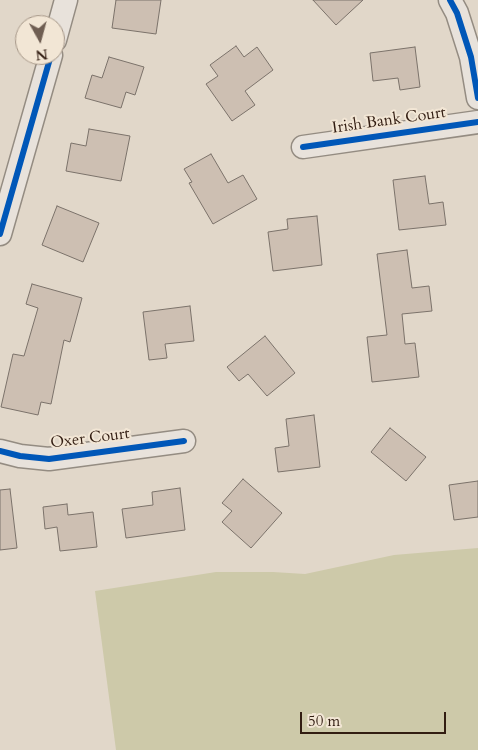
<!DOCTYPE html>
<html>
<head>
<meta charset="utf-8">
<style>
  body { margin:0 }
  #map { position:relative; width:478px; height:750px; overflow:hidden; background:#e1d7c9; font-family:Cardo,serif }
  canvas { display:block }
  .north { position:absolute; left:15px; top:15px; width:50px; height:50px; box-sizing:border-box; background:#f2e6d5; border:1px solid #a59687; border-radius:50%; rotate:173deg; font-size:14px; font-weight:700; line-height:20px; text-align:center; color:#321d12 }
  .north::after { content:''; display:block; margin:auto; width:18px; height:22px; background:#6f5e52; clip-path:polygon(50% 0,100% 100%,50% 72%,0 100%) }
  .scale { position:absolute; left:300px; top:712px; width:146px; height:22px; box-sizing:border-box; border:2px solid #321d12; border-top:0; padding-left:6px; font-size:15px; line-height:18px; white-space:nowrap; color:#321d12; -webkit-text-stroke:4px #f2e6d5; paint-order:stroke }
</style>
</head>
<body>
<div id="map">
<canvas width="478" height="750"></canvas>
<div class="north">N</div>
<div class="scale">50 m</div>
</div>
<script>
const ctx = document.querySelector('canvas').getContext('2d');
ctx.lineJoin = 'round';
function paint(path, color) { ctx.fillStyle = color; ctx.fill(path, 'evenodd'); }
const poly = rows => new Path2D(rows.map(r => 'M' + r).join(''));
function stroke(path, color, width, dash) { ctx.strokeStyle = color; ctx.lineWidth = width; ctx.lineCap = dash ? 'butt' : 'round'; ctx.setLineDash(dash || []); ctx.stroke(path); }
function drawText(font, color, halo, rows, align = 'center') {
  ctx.font = font + ' Cardo,serif'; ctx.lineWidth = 4; ctx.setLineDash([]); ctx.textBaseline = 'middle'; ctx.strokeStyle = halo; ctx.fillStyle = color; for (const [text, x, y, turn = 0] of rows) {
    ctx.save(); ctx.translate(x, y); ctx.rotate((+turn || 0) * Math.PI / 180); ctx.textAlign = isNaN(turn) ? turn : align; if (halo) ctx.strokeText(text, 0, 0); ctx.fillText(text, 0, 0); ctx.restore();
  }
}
const green = poly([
  [478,548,478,750,116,750,95,591,216,572,273,572,305,574,394,555]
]);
const building = poly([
  [116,0,161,0,156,34,112,28,116,0],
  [313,0,363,0,336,25,313,0],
  [236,46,244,57,257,47,273,70,245,91,255,105,232,121,206,84,218,76,210,65,236,46],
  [415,47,420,87,400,90,398,78,373,81,370,53,415,47],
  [109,57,144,67,135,95,126,92,121,108,85,98,92,75,102,78,109,57],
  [89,129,130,136,121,181,66,171,71,143,86,146,89,129],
  [211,154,228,183,243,175,257,199,213,224,189,183,192,182,184,169,211,154],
  [425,176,429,204,443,202,446,225,399,230,393,180,425,176],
  [57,206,99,223,83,262,42,245,57,206],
  [317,216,322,265,273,271,268,232,288,229,287,219,317,216],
  [407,250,412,288,429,286,432,311,402,314,405,344,415,343,419,377,372,382,367,337,387,335,377,254,407,250],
  [32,284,82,298,70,342,64,340,51,404,41,402,38,415,1,407,13,354,24,356,38,308,26,304,32,284],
  [190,306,194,341,165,344,167,358,149,360,143,312,190,306],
  [265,336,295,373,267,396,248,374,239,381,227,367,265,336],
  [314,415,320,467,278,472,275,448,289,446,286,419,314,415],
  [390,428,426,457,406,481,371,452,390,428],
  [243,479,282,513,251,548,222,522,232,511,222,503,243,479],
  [478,481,478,517,454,520,449,485,478,481],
  [180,488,185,530,126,538,122,509,153,505,152,492,180,488],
  [10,489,17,548,0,550,0,490,10,489],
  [67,504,68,515,93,512,97,547,60,551,57,527,45,529,43,507,67,504]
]);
const minor = poly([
  [450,0,457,13,471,57,478,98],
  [55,40,66,0],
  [303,147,478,122],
  [0,234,51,55],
  [0,451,20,456,49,459,184,441]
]);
const cycleway = poly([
  [450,0,457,13,471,57,478,98],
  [303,147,478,122],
  [0,234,51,55],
  [0,451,20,456,49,459,184,441]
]);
const streetNames = [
  ["Irish Bank Court",389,121,-8],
  ["Oxer Court",90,439,-7]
];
paint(green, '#cdc9a9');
paint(building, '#cdbfb2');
stroke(building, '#7b726a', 1);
stroke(minor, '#948c82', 25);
stroke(minor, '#e8e2db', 22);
stroke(cycleway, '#0057b8', 6);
drawText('16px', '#321d12', '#f2e6d5', streetNames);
</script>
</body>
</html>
